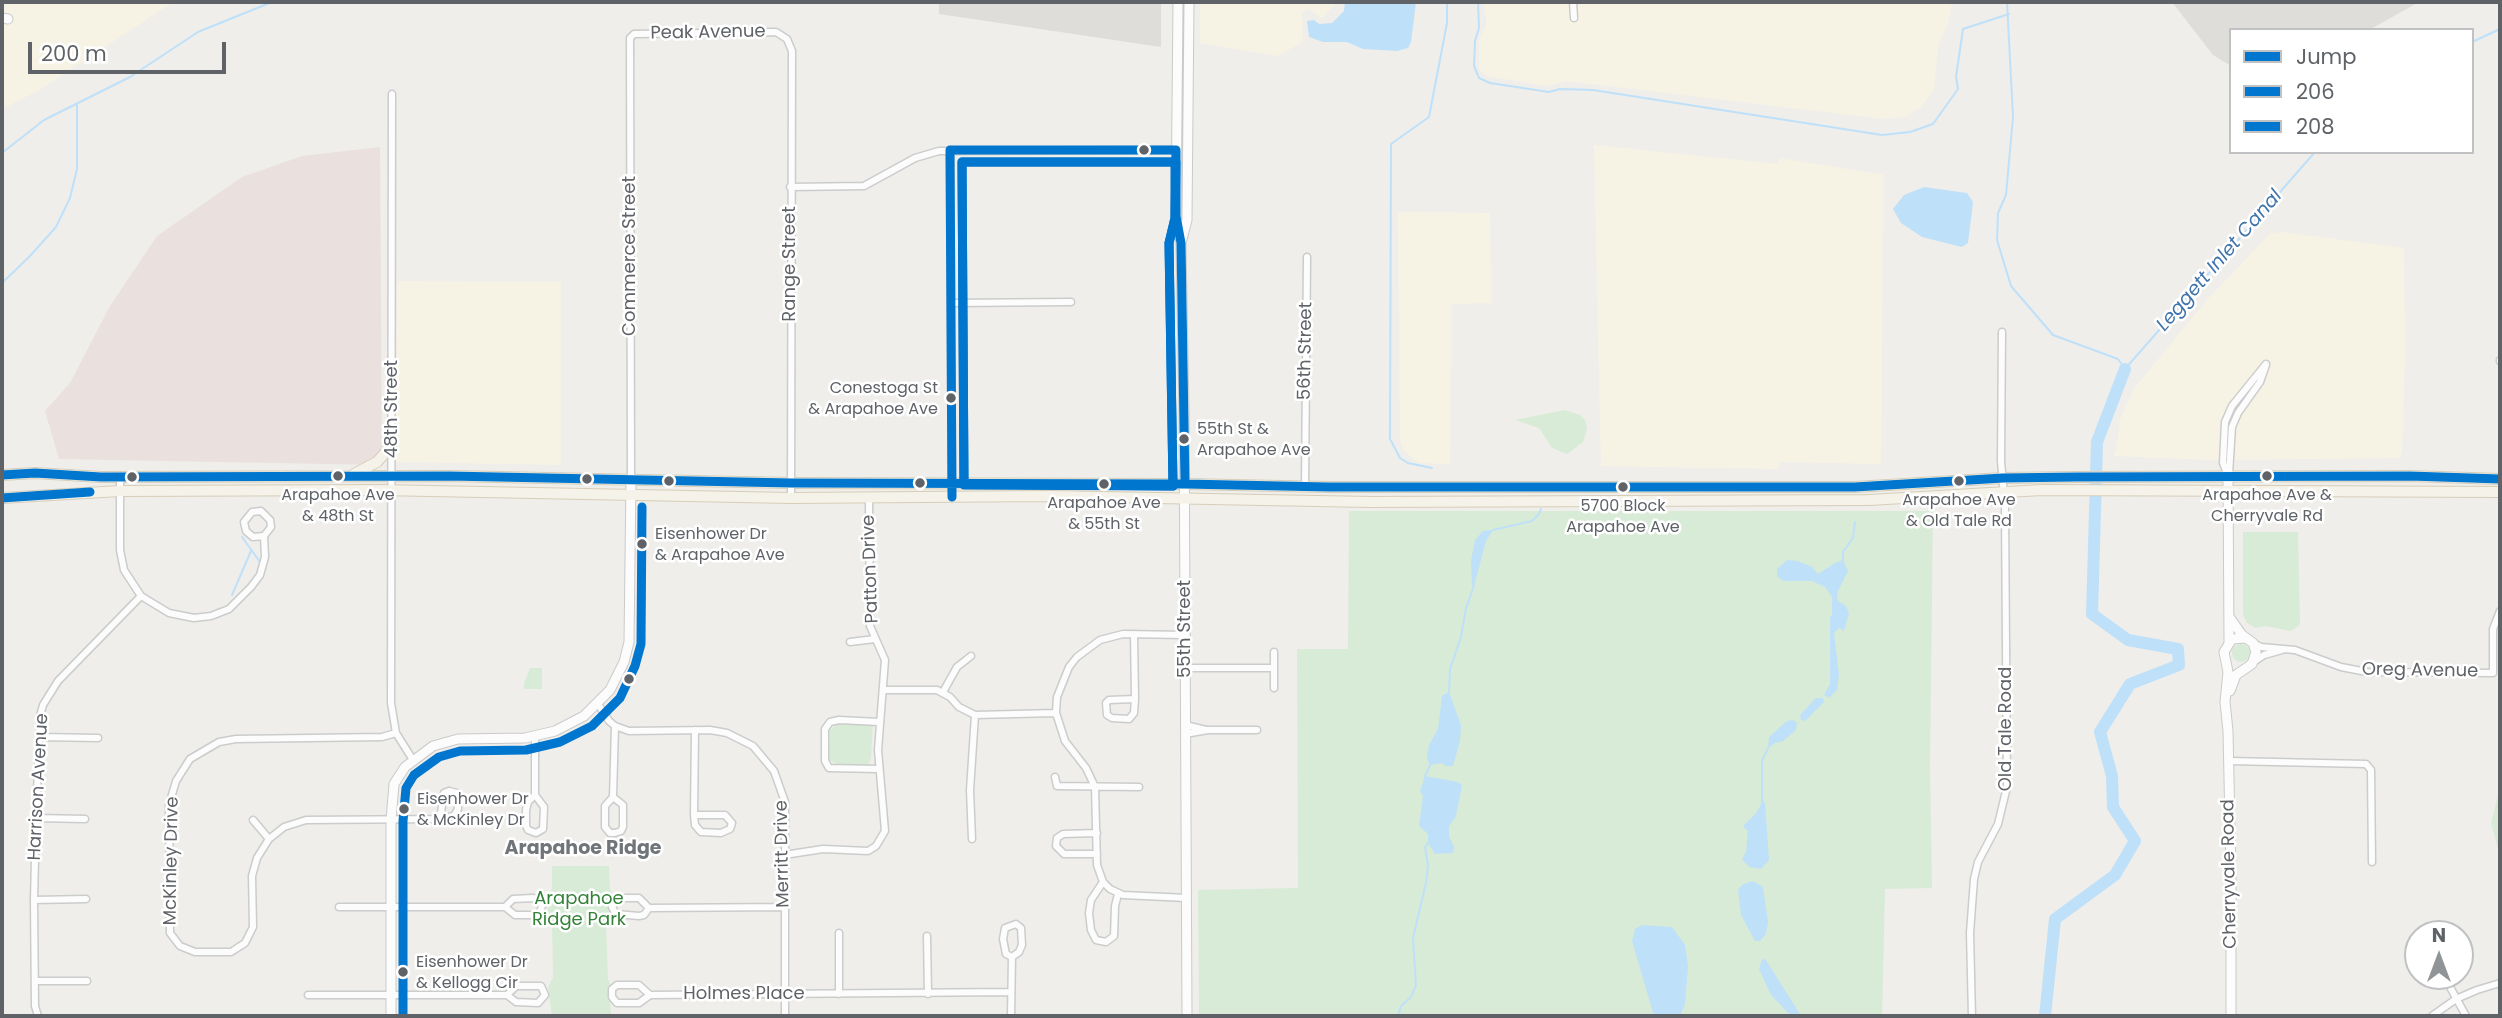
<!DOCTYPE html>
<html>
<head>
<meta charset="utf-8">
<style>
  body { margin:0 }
  #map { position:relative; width:2502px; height:1018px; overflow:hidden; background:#efeeea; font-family:Poppins,sans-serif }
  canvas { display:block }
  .frame { position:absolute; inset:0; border:4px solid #5f6368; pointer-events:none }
  .legend { position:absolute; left:2229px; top:28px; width:245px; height:126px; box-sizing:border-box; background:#fff; border:2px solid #bfc1c3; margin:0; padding:9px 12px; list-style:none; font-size:21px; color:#5f6368 }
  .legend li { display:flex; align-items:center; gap:14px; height:35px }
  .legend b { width:35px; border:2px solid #bfc1c3 }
  .north { position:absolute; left:2404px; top:920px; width:70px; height:70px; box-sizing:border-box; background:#fff; border:2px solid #bfc1c3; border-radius:50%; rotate:0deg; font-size:19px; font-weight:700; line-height:28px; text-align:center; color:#5f6368 }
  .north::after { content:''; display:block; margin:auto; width:24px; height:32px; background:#919496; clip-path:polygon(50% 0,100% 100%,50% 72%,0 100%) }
  .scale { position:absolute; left:28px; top:42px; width:198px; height:32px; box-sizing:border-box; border:4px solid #5f6368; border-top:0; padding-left:9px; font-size:21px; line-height:24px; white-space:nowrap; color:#5f6368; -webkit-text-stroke:5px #fff; paint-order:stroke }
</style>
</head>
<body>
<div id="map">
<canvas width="2502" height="1018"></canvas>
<div class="frame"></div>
<ul class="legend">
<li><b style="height:9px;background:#0076ce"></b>Jump</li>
<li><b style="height:9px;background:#0076ce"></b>206</li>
<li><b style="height:9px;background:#0076ce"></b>208</li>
</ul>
<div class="north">N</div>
<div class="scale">200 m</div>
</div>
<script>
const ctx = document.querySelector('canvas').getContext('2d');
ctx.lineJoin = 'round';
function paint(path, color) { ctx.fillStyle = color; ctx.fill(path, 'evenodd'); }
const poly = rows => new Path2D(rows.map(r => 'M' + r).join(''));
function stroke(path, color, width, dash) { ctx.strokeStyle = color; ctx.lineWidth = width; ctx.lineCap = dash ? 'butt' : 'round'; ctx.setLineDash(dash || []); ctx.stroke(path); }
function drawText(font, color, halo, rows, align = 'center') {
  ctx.font = font + ' Poppins,sans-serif'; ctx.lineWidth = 5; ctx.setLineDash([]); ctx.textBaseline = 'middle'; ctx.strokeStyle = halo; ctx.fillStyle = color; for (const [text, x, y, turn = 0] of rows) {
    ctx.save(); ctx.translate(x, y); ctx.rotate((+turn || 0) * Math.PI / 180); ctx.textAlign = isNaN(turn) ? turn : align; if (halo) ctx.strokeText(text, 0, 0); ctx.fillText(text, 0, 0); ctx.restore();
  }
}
const commercial = poly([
  [2,2,173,2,41,89,2,109],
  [1200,2,1337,2,1322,18,1309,9,1302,12,1303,41,1278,56,1200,43],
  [1483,2,1952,2,1948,23,1938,45,1934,89,1921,107,1905,117,1884,119,1566,81,1547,86,1487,76,1479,69,1479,40,1487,23],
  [1594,145,1778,164,1779,158,1883,175,1881,464,1779,462,1779,469,1601,466],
  [1398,212,1490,213,1491,303,1451,304,1450,464,1421,463,1414,460,1403,449,1400,439],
  [2281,232,2404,248,2405,355,2402,452,2399,458,2213,460,2113,456,2117,448,2120,420,2133,390,2206,301,2270,234],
  [397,281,561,282,561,465,396,462]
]);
const industrial = poly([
  [890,2,1161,2,1161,47,939,14,939,4],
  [2172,2,2419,2,2369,30,2231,30,2231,66,2213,55]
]);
const medical = poly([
  [380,147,382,465,59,459,45,411,70,383,110,306,157,236,242,177,302,156]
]);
const green = poly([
  [1565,410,1580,415,1585,420,1587,429,1583,442,1567,454,1552,448,1539,428,1515,420],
  [1349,511,1933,511,1930,765,1932,888,1885,889,1882,1016,1199,1016,1198,890,1298,888,1297,649,1348,649],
  [2243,532,2298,532,2300,625,2291,631,2266,626,2256,628,2247,623,2243,615],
  '2232 653a9 9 0 1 1 18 0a9 9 0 1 1-18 0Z',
  [530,668,542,668,542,689,524,689,524,684],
  [837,724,873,724,871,758,869,764,865,766,839,765,831,761,829,758,830,730],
  [2500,788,2500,856,2491,823],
  [552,866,609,866,610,889,614,896,611,904,612,914,606,926,608,979,612,987,610,993,611,1016,552,1016,548,988,553,977,552,924,546,917,549,902,546,897,552,889]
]);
const water = poly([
  [1345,2,1416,2,1411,42,1408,48,1397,51,1363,49,1347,42,1323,42,1309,37,1307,21,1314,20,1319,24,1332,23,1344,11],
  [1924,187,1967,193,1973,202,1968,243,1962,247,1922,237,1901,223,1893,209,1904,195],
  [1493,530,1486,541,1474,586,1472,586,1471,561,1475,540,1483,531],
  [1787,560,1798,561,1812,567,1818,574,1835,563,1843,560,1848,571,1837,593,1838,601,1846,606,1849,613,1844,631,1839,628,1834,633,1839,674,1837,690,1829,698,1824,695,1830,684,1830,617,1832,615,1832,597,1825,587,1812,581,1783,581,1777,576,1777,569],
  [1449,692,1461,725,1460,741,1453,766,1446,766,1442,763,1430,765,1427,758,1429,745,1438,729,1442,696],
  [1816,698,1823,698,1824,702,1805,721,1801,720,1800,715],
  [1793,720,1797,723,1796,730,1783,741,1775,743,1768,748,1769,737,1787,721],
  [1425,776,1458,782,1462,785,1456,816,1449,826,1449,836,1454,847,1453,853,1435,854,1428,843,1428,834,1419,826,1423,796,1420,791],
  [1762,802,1765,802,1769,860,1761,869,1749,867,1742,859,1746,852,1748,831,1743,826,1757,812],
  [1753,881,1763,887,1768,922,1766,934,1760,941,1755,941,1741,915,1738,890,1743,884],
  [1642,925,1672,927,1685,945,1688,966,1685,1004,1680,1016,1654,1016,1632,941,1635,929],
  [1762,959,1766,960,1801,1016,1791,1016,1771,995,1759,969]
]);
const stream = poly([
  [1478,2,1479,28,1475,41,1474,66,1479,78,1490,83,1549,92,1560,89,1593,90,1882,135,1910,132,1933,124,1958,89,1956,77,1963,29,2009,14],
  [2007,2,2013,117,2006,195,1998,213,1997,240,2011,286,2053,335,2118,359,2125,369,2315,152],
  [2472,42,2500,29],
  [2,153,44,120,130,77,198,32,272,2],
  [2,283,30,256,56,227,70,198,77,169,77,104],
  [1432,468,1408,463,1400,458,1390,439,1391,144,1429,117,1447,23,1447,2],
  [1493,530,1532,521,1539,514,1541,509],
  [242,537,260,562],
  [1843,560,1843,552,1853,538,1855,522],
  [232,595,251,551],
  [1449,692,1450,669,1461,637,1466,608,1474,586],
  [1425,776,1430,765],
  [1762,802,1762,761,1768,748],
  [1398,1016,1401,1006,1411,997,1416,985,1413,938,1426,883,1428,865,1425,847,1428,843]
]);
const river = poly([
  [2045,1016,2055,919,2115,875,2135,841,2113,807,2112,776,2100,732,2130,684,2179,665,2178,649,2128,640,2092,614,2097,442,2125,369]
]);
const street = poly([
  [1573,2,1574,18],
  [392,94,391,703,396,733,413,760],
  [950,150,952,497],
  [790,187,864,186,915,158,939,151,1178,150],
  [951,303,1071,302],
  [2500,361,2500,360],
  [2229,474,2232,427,2238,413,2260,382,2266,365],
  [120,476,120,550,124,570,141,596,169,613,194,618,211,616,229,609,251,587,260,575,265,557,264,536,271,527,270,520,261,511,252,512,244,522,246,531,253,537,264,536],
  [2228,476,2223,463,2225,422,2232,406,2266,364],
  [631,479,630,38,634,34,776,32,787,39,792,51,791,498],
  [1305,487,1307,257],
  [1134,634,1135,699],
  [1186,635,1123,634,1100,640,1077,657,1069,667,1057,697,1056,713,1065,741,1086,768,1095,787,1097,865,1103,882,1110,889,1123,895,1187,898],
  [850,642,875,639],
  [2253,643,2261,647,2295,650,2341,667,2367,672,2493,673,2493,629,2500,611],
  [1274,652,1274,688],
  [2255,661,2264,655,2282,650],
  [1186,668,1274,668],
  [883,690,937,690,950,697,959,707,975,715,1056,713],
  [943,692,957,667,971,656],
  [1135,699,1134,713,1129,719,1112,718,1107,715,1106,703,1109,700,1135,699],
  [598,704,609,721,615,726,629,731,710,730,727,733,753,746,774,771,785,802,785,1016],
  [1185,725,1206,730],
  [396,733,382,737,236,739,219,742,190,759,176,781,169,805,170,933,180,946,195,952,231,952,245,943,253,927,252,876,257,858,269,839,284,827,306,820,440,819],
  [1185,734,1208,730,1257,730],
  [39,737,98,738],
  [2229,761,2366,764,2371,770,2372,862],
  [878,769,829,768,825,761,825,729,830,722,839,720,879,722],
  [1055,777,1057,786,1139,787],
  [449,791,457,793,458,809,454,816,440,819,444,793,449,791],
  [535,795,544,807,543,829,536,833,528,830,526,826,526,810,528,802,535,795],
  [535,795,535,736],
  [613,797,623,805,623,827,621,831,615,833,610,833,605,827,605,806,613,797],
  [613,797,615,726],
  [694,815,725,815,732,823,730,829,721,833,701,832,695,825,694,815],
  [694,815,695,730],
  [36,818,85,819],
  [253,820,269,839],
  [1097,833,1063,834,1057,838,1056,846,1064,854,1097,854],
  [972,839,970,790,975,715],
  [784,855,823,849,868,851,876,846,885,831,878,750,885,660,870,626,869,498],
  [1103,882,1091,900,1089,913,1091,930,1096,940,1106,942,1114,936,1115,906,1118,894],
  [34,900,86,899],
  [339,907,505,907,515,915,534,915,539,914,542,906,540,901,533,898,513,899,505,907],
  [649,908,639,898,619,898,612,907,616,914,639,916,644,915,649,908,784,907],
  [927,936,928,994],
  [2444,976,2466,1016],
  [35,981,87,981],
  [839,994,839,933],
  [308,995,507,995,516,1002,538,1003,545,995,541,986,516,986,507,995],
  [650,995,639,1003,617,1003,612,997,612,989,617,985,639,985,650,995,1011,992],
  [38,1016,35,1006,34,900,36,818,40,716,43,705,58,681,141,596],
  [1011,1016,1012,957,1006,954,1003,939,1005,928,1016,924,1021,928,1022,945,1019,952,1012,957],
  [1972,1016,1970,933,1974,879,1978,862,1998,824,2007,787,2005,507,2001,461,2002,332],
  [2432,1016,2456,999,2477,990,2500,983]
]);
const secondary = poly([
  [1178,2,1176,216,1181,243,1184,412,1187,1016],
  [2,18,8,19],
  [1181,243,1187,220,1189,2],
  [2228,476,2229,642],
  [2230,691,2236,675,2252,664,2256,652,2253,643,2242,635,2230,618],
  [391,1016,391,820,394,784,405,767,433,746,458,739,525,738,555,731,584,716,610,690,624,662,629,642,631,479],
  [2231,1016,2231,873,2228,731,2225,702,2228,672,2224,652,2232,639,2246,638]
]);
const primary = poly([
  [354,474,377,462,392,445],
  [2,475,35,473,101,477,449,476,791,483,1185,484,1329,487,1855,487,2003,478,2075,477,2410,476,2500,479],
  [2,498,120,491,379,490,791,498,1049,496,1370,502,1869,500,2042,490,2500,492]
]);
const bus1 = poly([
  [2,475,35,473,101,477,449,476,791,483,1185,484,1329,487,1855,487,2003,478,2075,477,2410,476,2500,479],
  [952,497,950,150,1176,150,1176,216,1181,243,1185,484],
  [2,498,90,492]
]);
const bus2 = poly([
  [962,162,1176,162,1175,218,1169,243,1173,486,964,484,962,162],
  [403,1016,403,821,406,788,414,775,439,757,460,751,526,750,560,742,592,726,620,698,635,666,641,644,642,507]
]);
const bus3 = poly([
  [962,162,1175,162,1175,218,1169,243,1173,486,964,485,962,162]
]);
const markers = [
  [1144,150,6,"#5f6368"],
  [951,398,6,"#5f6368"],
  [1184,439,6,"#5f6368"],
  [338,476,6,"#5f6368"],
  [2267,476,6,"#5f6368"],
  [132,477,6,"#5f6368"],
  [587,479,6,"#5f6368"],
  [669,481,6,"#5f6368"],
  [1959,481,6,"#5f6368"],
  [920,483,6,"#5f6368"],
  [1104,484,6,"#5f6368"],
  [1623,487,6,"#5f6368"],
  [642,544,6,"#5f6368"],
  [629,679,6,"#5f6368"],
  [404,809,6,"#5f6368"],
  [403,972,6,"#5f6368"]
];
const busNames = [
  ["Conestoga St",938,389,"right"],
  ["& Arapahoe Ave",938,410,"right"],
  ["55th St &",1197,430,"left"],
  ["Arapahoe Ave",1197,451,"left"],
  ["Arapahoe Ave",338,496],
  ["& 48th St",338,517],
  ["Arapahoe Ave &",2267,496],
  ["Cherryvale Rd",2267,517],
  ["Arapahoe Ave",1959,501],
  ["& Old Tale Rd",1959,522],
  ["Arapahoe Ave",1104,504],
  ["& 55th St",1104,525],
  ["5700 Block",1623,507],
  ["Arapahoe Ave",1623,528],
  ["Eisenhower Dr",655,535,"left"],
  ["& Arapahoe Ave",655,556,"left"],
  ["Eisenhower Dr",417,800,"left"],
  ["& McKinley Dr",417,821,"left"],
  ["Eisenhower Dr",416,963,"left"],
  ["& Kellogg Cir",416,984,"left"]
];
const streetNames = [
  ["Peak Avenue",708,33,-1],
  ["Commerce Street",630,256,-90],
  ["Range Street",790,264,-90],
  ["56th Street",1306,351,-89],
  ["48th Street",392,409,-90],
  ["Patton Drive",871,569,-92],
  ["55th Street",1185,629,-90],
  ["Oreg Avenue",2420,671,1],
  ["Old Tale Road",2006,729,-90],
  ["Harrison Avenue",39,787,-87],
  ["Merritt Drive",783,854,-91],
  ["McKinley Drive",172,861,-89],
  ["Cherryvale Road",2230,874,-91],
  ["Holmes Place",744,994]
];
const parkNames = [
  ["Arapahoe",579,899],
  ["Ridge Park",579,920]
];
const waterNames = [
  ["Leggett Inlet Canal",2220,261,-49]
];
const neighbourhoodNames = [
  ["Arapahoe Ridge",583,849]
];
paint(commercial, '#f7f3e4');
paint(industrial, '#dfddda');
paint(medical, '#eae0de');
paint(green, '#d8ebd6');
paint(water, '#bfe0f9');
stroke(stream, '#bfe0f9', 2);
stroke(river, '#bfe0f9', 12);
stroke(street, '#cbcccc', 9);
stroke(secondary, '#cacacb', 11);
stroke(primary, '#d7ceb8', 12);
stroke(street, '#fdfcfc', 6);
stroke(secondary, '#fdfcfc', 9);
stroke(primary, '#f4f2e9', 10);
stroke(bus1, '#0076ce', 9);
stroke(bus2, '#0076ce', 9);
stroke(bus3, '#0076ce', 9);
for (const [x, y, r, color] of markers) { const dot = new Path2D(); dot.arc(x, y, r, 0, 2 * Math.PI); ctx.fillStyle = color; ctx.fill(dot); stroke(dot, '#fff', 2.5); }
drawText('16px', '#5f6368', '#fff', busNames);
drawText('18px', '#5f6368', '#fff', streetNames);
drawText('18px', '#348238', '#fff', parkNames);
drawText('italic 19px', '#4174aa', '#fff', waterNames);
drawText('bold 19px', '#70757a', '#fff', neighbourhoodNames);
</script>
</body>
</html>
